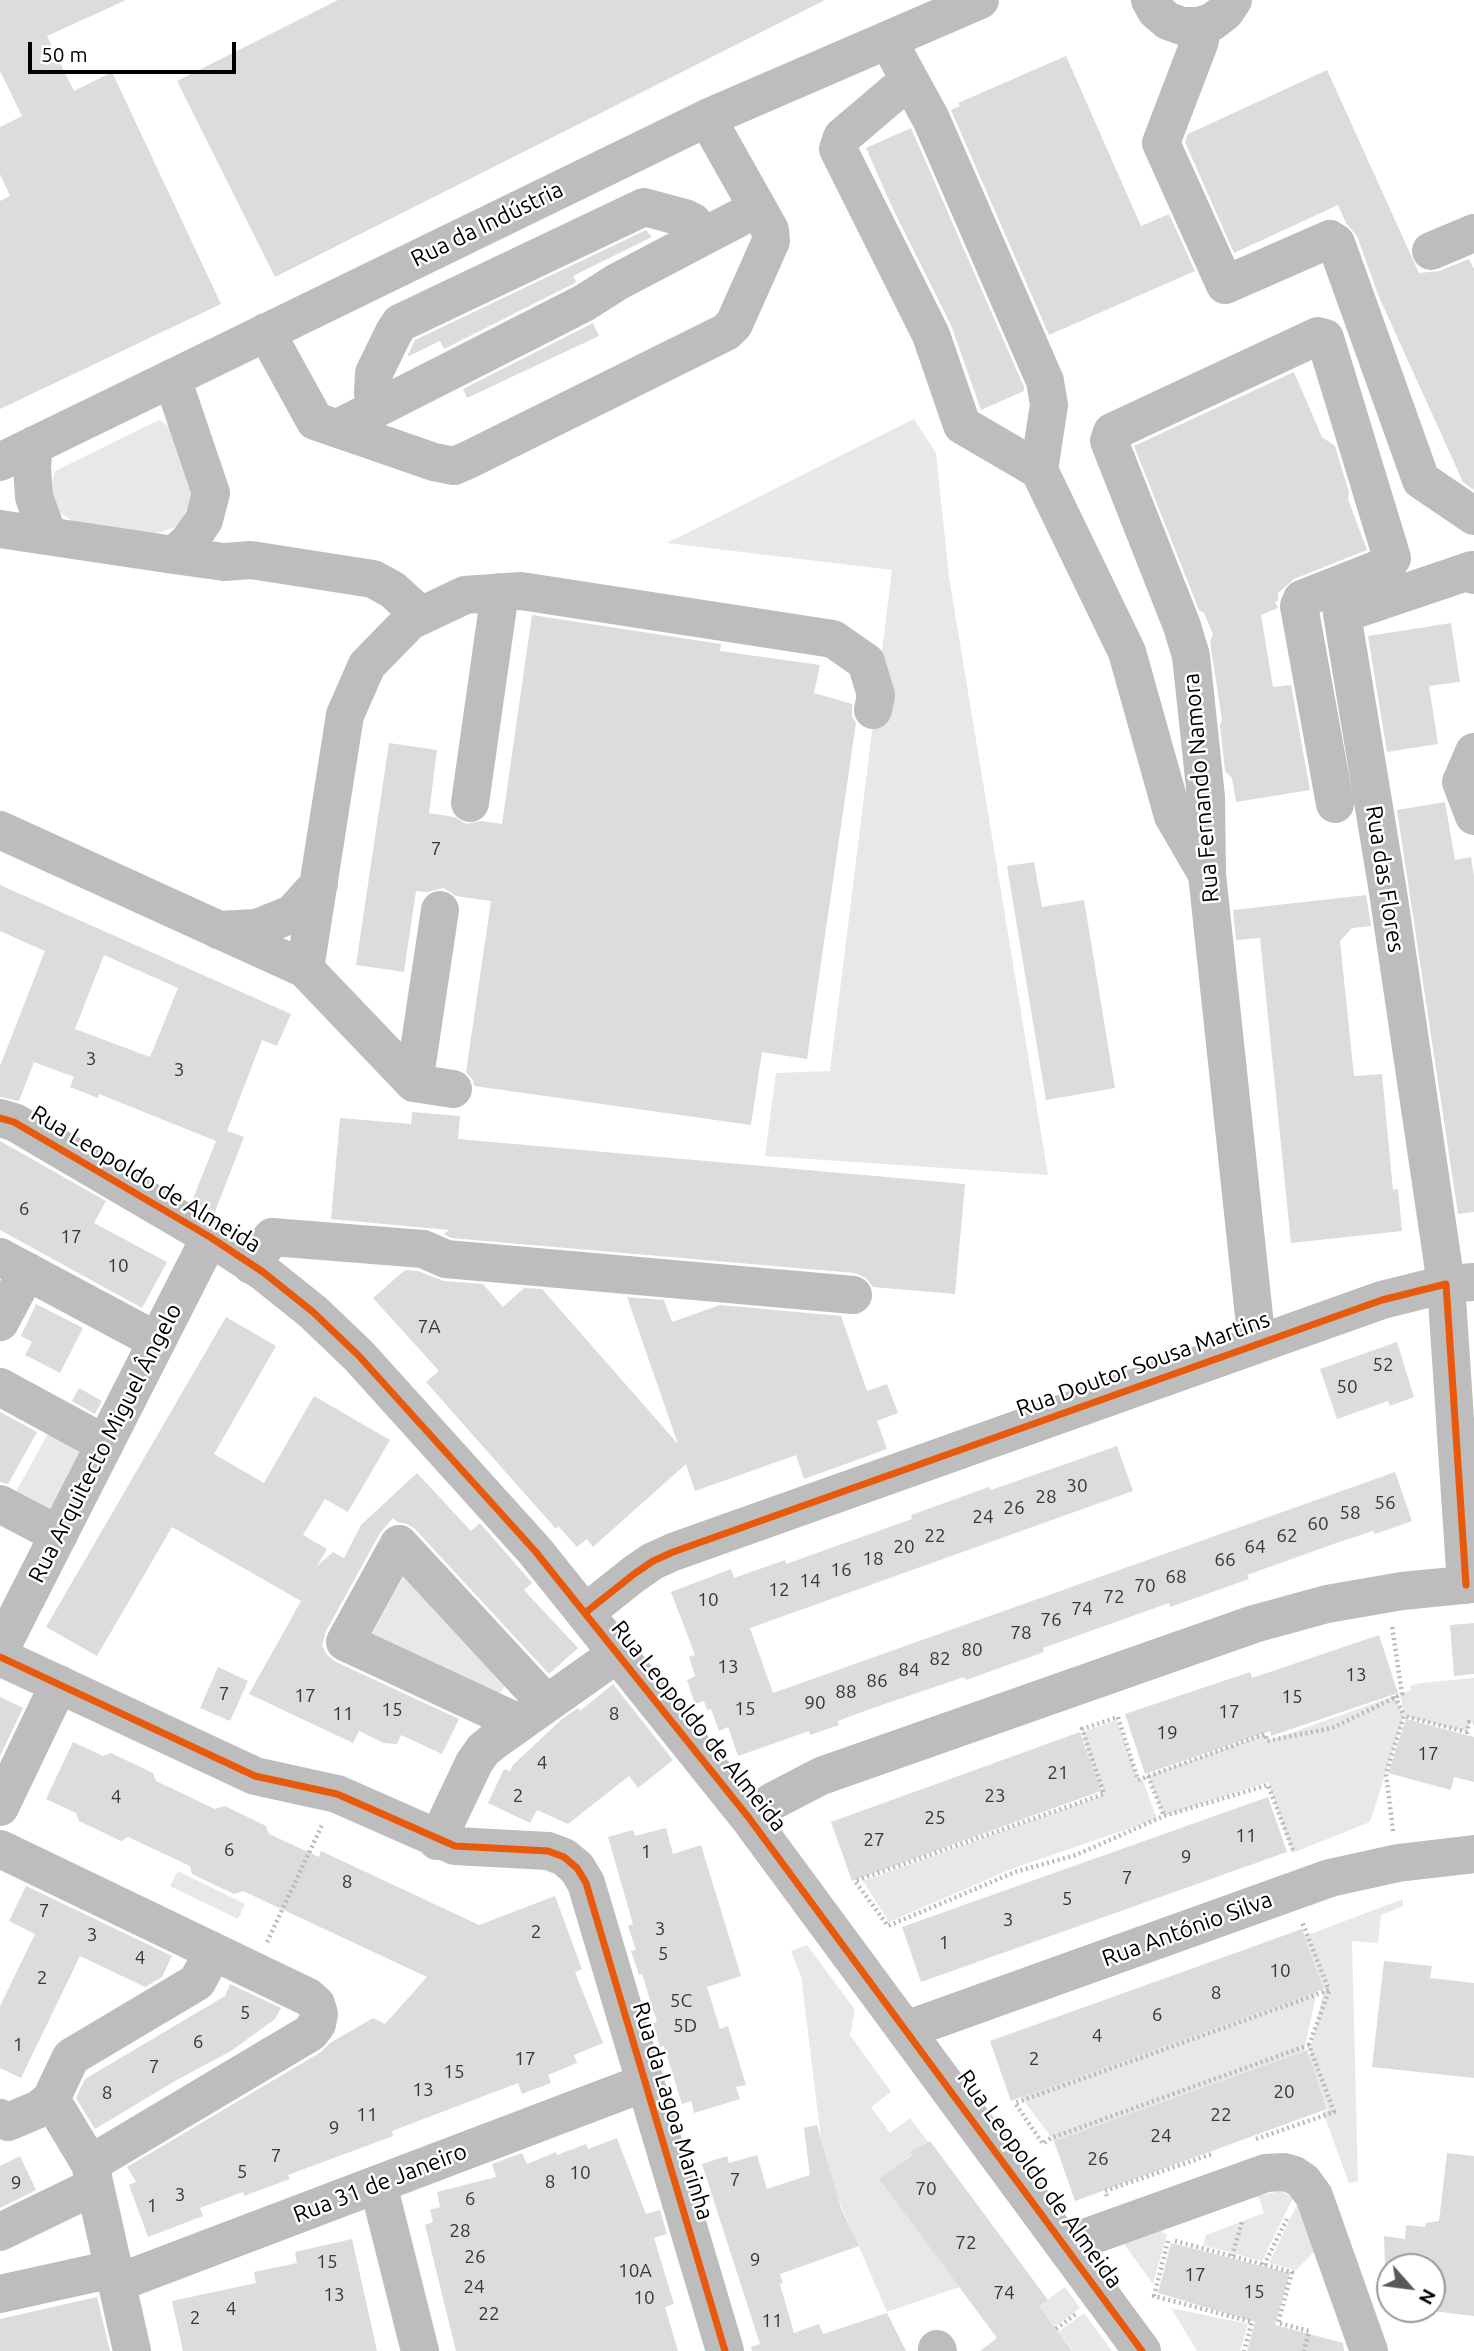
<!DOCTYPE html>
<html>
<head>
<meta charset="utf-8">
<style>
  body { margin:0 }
  #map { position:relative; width:1474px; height:2351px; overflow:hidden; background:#fff; font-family:Ubuntu,sans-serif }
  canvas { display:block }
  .north { position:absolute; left:1376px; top:2253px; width:70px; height:70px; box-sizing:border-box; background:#fff; border:2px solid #999; border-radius:50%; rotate:118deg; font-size:19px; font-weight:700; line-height:28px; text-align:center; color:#000 }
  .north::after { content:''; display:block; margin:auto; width:24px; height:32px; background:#595959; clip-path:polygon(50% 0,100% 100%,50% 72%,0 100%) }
  .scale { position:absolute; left:28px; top:42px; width:208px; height:32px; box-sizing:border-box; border:4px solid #000; border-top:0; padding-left:9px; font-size:21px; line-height:24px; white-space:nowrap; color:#000; -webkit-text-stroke:5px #fff; paint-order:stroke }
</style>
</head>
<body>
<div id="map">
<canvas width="1474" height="2351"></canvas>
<div class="north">N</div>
<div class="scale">50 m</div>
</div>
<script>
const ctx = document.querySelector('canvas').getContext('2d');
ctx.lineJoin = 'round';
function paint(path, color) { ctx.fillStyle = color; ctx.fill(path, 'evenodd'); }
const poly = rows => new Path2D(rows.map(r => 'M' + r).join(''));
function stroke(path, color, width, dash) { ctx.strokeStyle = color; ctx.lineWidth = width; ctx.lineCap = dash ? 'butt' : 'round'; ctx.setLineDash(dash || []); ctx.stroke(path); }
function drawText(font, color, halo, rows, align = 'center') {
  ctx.font = font + ' Ubuntu,sans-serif'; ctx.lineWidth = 5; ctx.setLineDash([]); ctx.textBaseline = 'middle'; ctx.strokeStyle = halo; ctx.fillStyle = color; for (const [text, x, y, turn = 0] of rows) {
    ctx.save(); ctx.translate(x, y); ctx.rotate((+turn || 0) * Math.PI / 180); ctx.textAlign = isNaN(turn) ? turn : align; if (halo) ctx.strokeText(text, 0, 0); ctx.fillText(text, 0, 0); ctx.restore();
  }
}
const green = poly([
  [914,419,936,453,949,577,1048,1175,765,1156,776,1073,830,1071,892,570,667,543],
  [159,420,176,431,193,498,178,526,161,532,147,534,79,525,59,512,49,495,55,471],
  [51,1428,83,1445,46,1520,11,1501],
  [405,1574,505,1685,502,1691,497,1694,370,1637],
  [1474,1678,1474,1723,1469,1722,1467,1732,1404,1716,1370,1822,1292,1853,1268,1782,1164,1816,1148,1776,1265,1734,1268,1741,1394,1696,1404,1714,1400,1694,1411,1690,1410,1686,1420,1683],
  [1117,1720,1138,1779,1142,1778,1157,1819,1014,1868,889,1922,863,1881,1101,1796,1082,1732],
  [178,1871,245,1904,238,1919,170,1886],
  [1403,1899,1403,1906,1381,1915,1378,1943,1352,1941,1358,2181,1349,2183,1323,2112,1328,2110,1309,2057,1324,1989,1305,1936],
  [807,1945,855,2010,850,2035,891,2092,871,2107,890,2133,910,2118,928,2142,880,2179,959,2287,887,2312,837,2196,821,2138,801,1976,791,1951],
  [1317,1991,1304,2051,1054,2141,1021,2097],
  [1281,2191,1293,2198,1262,2261,1203,2245,1206,2235,1264,2213,1258,2196],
  [1297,2205,1314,2252,1296,2270,1269,2263],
  [1161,2231,1167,2235,1153,2284,1124,2244],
  [1065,2287,1080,2308,1055,2327,1039,2306],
  [1171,2308,1248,2324,1240,2351,1197,2351],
  [1084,2313,1112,2351,1073,2351,1058,2332]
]);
const building = poly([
  [0,0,126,0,47,36,74,91,112,72,221,304,0,409,0,201,10,196,0,174,0,127,22,116,0,71],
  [338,0,825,0,275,277,177,81],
  [1066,56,1141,226,1169,214,1195,271,1049,335,951,110,960,106,958,103],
  [1327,70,1419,273,1439,271,1469,259,1474,269,1474,490,1463,482,1379,297,1357,236,1346,223,1338,205,1234,253,1185,142,1188,134],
  [911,128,1024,387,1024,391,981,410,951,325,893,209,866,148],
  [646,230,652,237,573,276,576,282,573,284,444,349,440,341,407,357,415,340],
  [593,323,599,336,467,398,463,389],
  [1294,372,1322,437,1335,446,1349,492,1348,499,1367,550,1294,579,1278,593,1278,601,1275,602,1278,608,1261,615,1273,687,1291,685,1310,790,1236,802,1232,778,1225,771,1220,725,1222,720,1210,642,1213,634,1204,613,1199,610,1134,446],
  [532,615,721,644,720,651,820,665,814,693,852,704,852,716,856,723,807,1059,762,1052,751,1125,474,1086,473,1080,466,1072,491,901,456,896,443,888,428,892,416,891,404,972,356,965,389,743,437,750,429,813,454,817,466,824,481,821,502,824],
  [1451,623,1460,682,1429,686,1438,744,1387,752,1368,636],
  [1445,802,1455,860,1471,857,1474,877,1474,1212,1458,1214,1397,810],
  [1034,862,1042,907,1084,900,1115,1088,1046,1100,1007,866],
  [0,885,291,1014,277,1046,262,1040,227,1131,244,1137,214,1214,192,1201,216,1141,99,1094,98,1098,70,1087,74,1077,34,1062,19,1101,0,1097,0,1066,45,951,0,931],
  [104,955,178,988,150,1057,75,1029],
  [1366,895,1371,926,1352,928,1340,941,1354,1076,1382,1074,1393,1190,1398,1189,1402,1231,1291,1243,1260,938,1236,940,1233,910],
  [412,1112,460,1116,458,1139,965,1184,955,1294,873,1287,866,1278,855,1273,451,1238,444,1234,449,1230,331,1219,340,1118,411,1124],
  [0,1141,106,1201,94,1223,167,1262,142,1308,0,1230],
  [405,1270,418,1271,444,1281,483,1284,503,1307,524,1288,542,1289,678,1444,627,1297,664,1300,672,1322,720,1305,841,1316,867,1391,887,1384,898,1413,877,1421,887,1449,804,1479,796,1455,695,1491,686,1464,593,1547,587,1539,577,1547,558,1526,556,1529,426,1382,439,1371,373,1298],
  [36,1304,83,1328,60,1373,25,1355,32,1342,21,1336],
  [226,1317,276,1346,214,1454,264,1483,314,1396,390,1440,348,1512,325,1499,303,1535,327,1549,317,1566,333,1552,344,1558,361,1525,417,1473,471,1531,480,1523,532,1583,524,1590,578,1648,549,1674,415,1529,407,1524,397,1522,393,1518,380,1533,326,1631,322,1646,327,1655,336,1662,459,1719,442,1754,401,1735,397,1744,384,1743,359,1731,353,1743,249,1694,301,1601,172,1527,97,1656,46,1627],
  [1397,1342,1414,1397,1390,1406,1388,1401,1337,1419,1320,1369],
  [79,1388,102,1401,95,1414,72,1401],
  [0,1412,37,1432,8,1484,0,1482],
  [1117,1446,1133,1491,750,1628,773,1693,1395,1472,1412,1521,1375,1534,1373,1531,1342,1541,1247,1575,1249,1579,1170,1607,1169,1603,1043,1648,1044,1652,966,1680,964,1677,870,1709,838,1721,839,1725,810,1735,809,1731,738,1756,728,1727,719,1731,711,1709,707,1710,704,1701,695,1704,687,1680,695,1676,689,1657,695,1655,671,1592,731,1569,734,1578,785,1560,786,1564,912,1519,911,1515,989,1487,991,1490],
  [1474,1623,1474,1674,1454,1676,1450,1625],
  [1379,1635,1398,1693,1271,1736,1270,1731,1145,1774,1125,1714,1250,1672,1252,1678],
  [218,1667,248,1681,230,1721,200,1708],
  [613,1684,673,1760,638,1788,629,1776,568,1824,537,1810,530,1823,488,1803,504,1769,510,1771,513,1765,562,1719,578,1708,580,1711],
  [0,1697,23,1708,0,1756],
  [1406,1719,1474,1737,1474,1782,1454,1777,1451,1790,1388,1773],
  [1080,1732,1101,1791,852,1881,831,1822],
  [73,1742,103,1756,111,1753,153,1773,156,1781,215,1809,225,1806,266,1826,269,1834,319,1857,321,1851,479,1925,555,1896,582,1969,575,1972,603,2043,574,2055,577,2063,548,2075,551,2083,522,2094,518,2083,392,2131,393,2136,288,2175,290,2179,244,2196,243,2192,200,2208,203,2216,148,2237,129,2185,136,2182,127,2167,321,2052,330,2043,373,2018,385,2024,427,1977,243,1891,234,1894,192,1874,190,1866,128,1837,121,1841,79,1821,76,1813,46,1799],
  [1268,1797,1287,1852,921,1982,902,1927],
  [666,1828,673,1854,701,1845,741,1976,707,1987,720,2029,728,2026,746,2085,736,2087,740,2099,694,2113,691,2101,682,2104,664,2046,660,2047,653,2023,657,2022,642,1974,639,1975,631,1951,636,1950,628,1926,633,1924,608,1837,633,1830,635,1836],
  [26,1886,172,1956,162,1977,145,1987,80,1956,21,2078,0,2068,0,2006,35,1934,9,1921],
  [1302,1929,1324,1989,1011,2101,990,2041],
  [1384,1961,1432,1966,1430,1978,1474,1983,1474,2078,1372,2067],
  [230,1984,281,2008,275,2019,231,2051,175,2081,95,2129,76,2098,85,2079,225,1996],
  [1307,2050,1327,2109,1075,2201,1054,2141],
  [817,2125,841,2208,859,2246,780,2274,783,2283,780,2284,794,2333,819,2324,823,2334,887,2313,906,2351,752,2351,751,2347,760,2344,702,2164,727,2156,729,2163,757,2155,767,2189,810,2175,804,2128],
  [617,2138,646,2214,660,2210,667,2234,654,2238,674,2304,665,2307,678,2351,456,2351,425,2225,433,2222,430,2210,440,2207,437,2192,496,2177,492,2164,522,2153,527,2164,556,2152,557,2155,586,2144,588,2149],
  [930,2141,1048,2300,1039,2306,1072,2351,980,2351,997,2338,879,2179,912,2155,910,2152],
  [1447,2153,1474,2156,1474,2316,1432,2311,1432,2267,1385,2267,1384,2236,1405,2239,1406,2225,1425,2227,1426,2223,1439,2221],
  [20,2156,36,2190,0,2208,0,2166],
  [352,2239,377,2351,183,2351,172,2301,256,2283,254,2272,297,2263,295,2252],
  [1171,2243,1290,2273,1275,2325,1343,2343,1344,2351,1247,2351,1255,2322,1158,2293],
  [97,2297,110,2351,0,2351,0,2319]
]);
const path = poly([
  [1395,1696,1404,1716],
  [1148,1776,1164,1816],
  [1393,1831,1386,1773,1404,1716,1467,1732,1469,1722,1474,1723],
  [1293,1850,1268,1785,1164,1816,1076,1855,1015,1872,888,1926,855,1881,1104,1794,1082,1729,1118,1717,1138,1780,1265,1734,1267,1741,1332,1728,1402,1694,1392,1626],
  [267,1942,323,1823],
  [1309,2045,1329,1991],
  [1256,2139,1334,2112,1309,2045,1051,2138,1043,2144,1015,2103,1329,1990,1302,1922],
  [1107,2196,1105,2191,1212,2154],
  [1168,2241,1154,2296,1252,2322,1244,2351],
  [1175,2241,1292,2272,1278,2323,1309,2331,1304,2351],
  [1232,2256,1242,2222],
  [1264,2265,1287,2219],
  [1056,2329,1076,2314]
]);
const minor = poly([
  [1150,0,1156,11,1168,21,1182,26,1198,26,1212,22,1225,12,1233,0],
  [1198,26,1200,41,1161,143,1225,285,1330,239,1336,243,1421,480,1474,516],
  [897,57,931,119,1045,381,1049,405,1039,470],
  [909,80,842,137,838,149,931,335,962,425,1039,470,1127,652,1173,816,1205,871],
  [1431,251,1474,233],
  [266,332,315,421,434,462,454,466,468,460,726,332,734,324,771,241,770,230,707,118],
  [385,404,373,393,374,373,394,332,400,323,644,207,685,218,693,222,690,243],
  [338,428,584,303,617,282,756,209],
  [34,445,32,467,34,497,48,535],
  [0,462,707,118,980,0],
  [0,529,174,555,190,540,204,520,211,493,172,378],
  [174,555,224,562,251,560,373,579,393,590,421,616],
  [1474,575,1472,570,1342,614,1388,892,1446,1284,1474,1282],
  [1474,752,1461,782,1474,816],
  [470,803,500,592],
  [0,830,305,969,345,715,367,665,410,621,465,595,521,591,833,639,866,662,876,695,873,710],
  [218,930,257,928,292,914,319,884],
  [305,969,414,1083,453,1089],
  [414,1083,440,910],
  [0,1118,14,1122,210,1237,263,1272,313,1312,359,1356,535,1551,749,1818,1142,2351],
  [0,1257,157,1341],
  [251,1265,272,1237,423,1249,446,1259,853,1295],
  [0,1322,27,1271],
  [1257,1344,1207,874,1206,797,1191,656,1182,626,1109,441,1112,432,1318,336,1325,338,1392,558,1386,566,1302,599,1299,606,1335,804],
  [0,1387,105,1444],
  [0,1504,59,1535],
  [585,1613,634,1574,653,1561,673,1552,1382,1300,1446,1284,1466,1585],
  [0,1650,210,1237],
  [0,1657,255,1776,337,1794,455,1846,548,1851,564,1857,577,1868,586,1883,725,2351],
  [519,1723,345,1642,399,1544,546,1703],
  [0,1807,59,1684],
  [749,1818,773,1801,821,1776,1254,1624,1327,1604,1402,1591,1474,1584],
  [437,1841,474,1763,483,1750,494,1741,617,1654],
  [0,1849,308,1997,316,2004,319,2014,317,2024,310,2033,90,2164],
  [906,2030,1330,1878,1398,1863,1474,1854],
  [51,2099,90,2164,132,2351],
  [0,2118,8,2122,39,2109,51,2099,71,2057,197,1982,206,1965],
  [378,2184,420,2351],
  [0,2232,95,2186],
  [1065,2245,1266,2173,1284,2172,1294,2175,1303,2181,1314,2196,1369,2351],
  [117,2283,644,2083],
  [0,2294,113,2269],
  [937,2349,938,2351]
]);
const cycleway = poly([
  [0,1118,14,1122,210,1237,263,1272,313,1312,359,1356,535,1551,749,1818,1142,2351],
  [585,1613,634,1574,653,1561,673,1552,1382,1300,1446,1284,1466,1585],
  [0,1657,255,1776,337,1794,455,1846,548,1851,564,1857,577,1868,586,1883,725,2351]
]);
const numberNames = [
  ["7",436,849],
  ["3",91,1059],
  ["3",179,1070],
  ["6",24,1209],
  ["17",71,1237],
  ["10",118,1266],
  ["7A",429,1327],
  ["52",1383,1365],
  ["50",1347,1387],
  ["30",1077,1486],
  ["28",1046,1497],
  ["56",1385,1503],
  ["26",1014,1508],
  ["58",1350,1513],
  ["24",983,1517],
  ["60",1318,1524],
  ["22",935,1536],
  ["62",1287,1536],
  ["20",904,1547],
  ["64",1255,1547],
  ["18",873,1559],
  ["66",1225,1560],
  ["16",841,1570],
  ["68",1176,1577],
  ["14",810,1581],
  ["70",1145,1586],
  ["12",779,1590],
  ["72",1114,1597],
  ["10",708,1600],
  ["74",1082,1609],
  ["76",1051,1620],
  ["78",1021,1633],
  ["80",972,1650],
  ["82",940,1659],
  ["13",728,1667],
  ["84",909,1670],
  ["13",1356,1675],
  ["86",877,1681],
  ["88",846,1692],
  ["7",224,1694],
  ["17",305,1696],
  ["15",1292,1697],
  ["90",815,1703],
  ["15",745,1709],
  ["15",392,1710],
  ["17",1229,1712],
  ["11",343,1714],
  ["8",614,1714],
  ["19",1167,1733],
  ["17",1428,1754],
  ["4",542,1763],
  ["21",1058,1773],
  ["2",518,1796],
  ["23",995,1796],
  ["4",116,1797],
  ["25",935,1818],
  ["11",1246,1836],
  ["27",874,1840],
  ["6",229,1850],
  ["1",646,1852],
  ["9",1186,1857],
  ["7",1127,1878],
  ["8",347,1882],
  ["5",1067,1899],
  ["7",44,1911],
  ["3",1008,1920],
  ["3",660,1929],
  ["2",536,1932],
  ["3",92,1935],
  ["1",944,1943],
  ["5",663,1954],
  ["4",140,1958],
  ["10",1280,1971],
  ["2",42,1978],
  ["8",1216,1993],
  ["5C",681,2001],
  ["5",245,2013],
  ["6",1157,2015],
  ["5D",685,2026],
  ["4",1097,2036],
  ["6",198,2042],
  ["1",18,2045],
  ["17",525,2059],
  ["2",1034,2059],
  ["7",154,2067],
  ["15",454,2072],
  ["13",423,2090],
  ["20",1284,2092],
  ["8",107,2093],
  ["11",367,2115],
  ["22",1221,2115],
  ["9",334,2128],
  ["24",1161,2136],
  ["7",276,2156],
  ["26",1098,2159],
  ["5",242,2172],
  ["10",580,2173],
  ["7",735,2180],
  ["8",550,2182],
  ["9",16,2183],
  ["70",926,2189],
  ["3",180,2195],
  ["6",470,2199],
  ["1",152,2206],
  ["28",460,2231],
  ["72",966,2243],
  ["26",475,2257],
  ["9",755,2260],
  ["15",327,2262],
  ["10A",635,2271],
  ["17",1195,2275],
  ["24",474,2287],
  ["15",1254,2292],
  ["74",1004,2293],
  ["13",334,2295],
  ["10",644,2298],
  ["4",231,2309],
  ["22",489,2314],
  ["2",195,2318],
  ["11",772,2321]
];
const streetNames = [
  ["Rua da Indústria",487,224,-26],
  ["Rua Fernando Namora",1201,788,-95],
  ["Rua das Flores",1385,879,81],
  ["Rua Leopoldo de Almeida",146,1179,31],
  ["Rua Doutor Sousa Martins",1143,1364,-20],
  ["Rua Arquitecto Miguel Ângelo",105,1443,-63],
  ["Rua Leopoldo de Almeida",699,1726,51],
  ["Rua António Silva",1187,1929,-20],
  ["Rua da Lagoa Marinha",673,2111,73],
  ["Rua Leopoldo de Almeida",1040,2179,54],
  ["Rua 31 de Janeiro",380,2183,-21]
];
paint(green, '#e8e8e8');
paint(building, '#dcdcdc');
stroke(path, '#b8b8b8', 4.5, [2, 3.5]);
stroke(minor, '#bdbdbd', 38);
stroke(cycleway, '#e8590c', 7);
drawText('19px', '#373737', null, numberNames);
drawText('23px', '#000', '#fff', streetNames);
</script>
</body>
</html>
